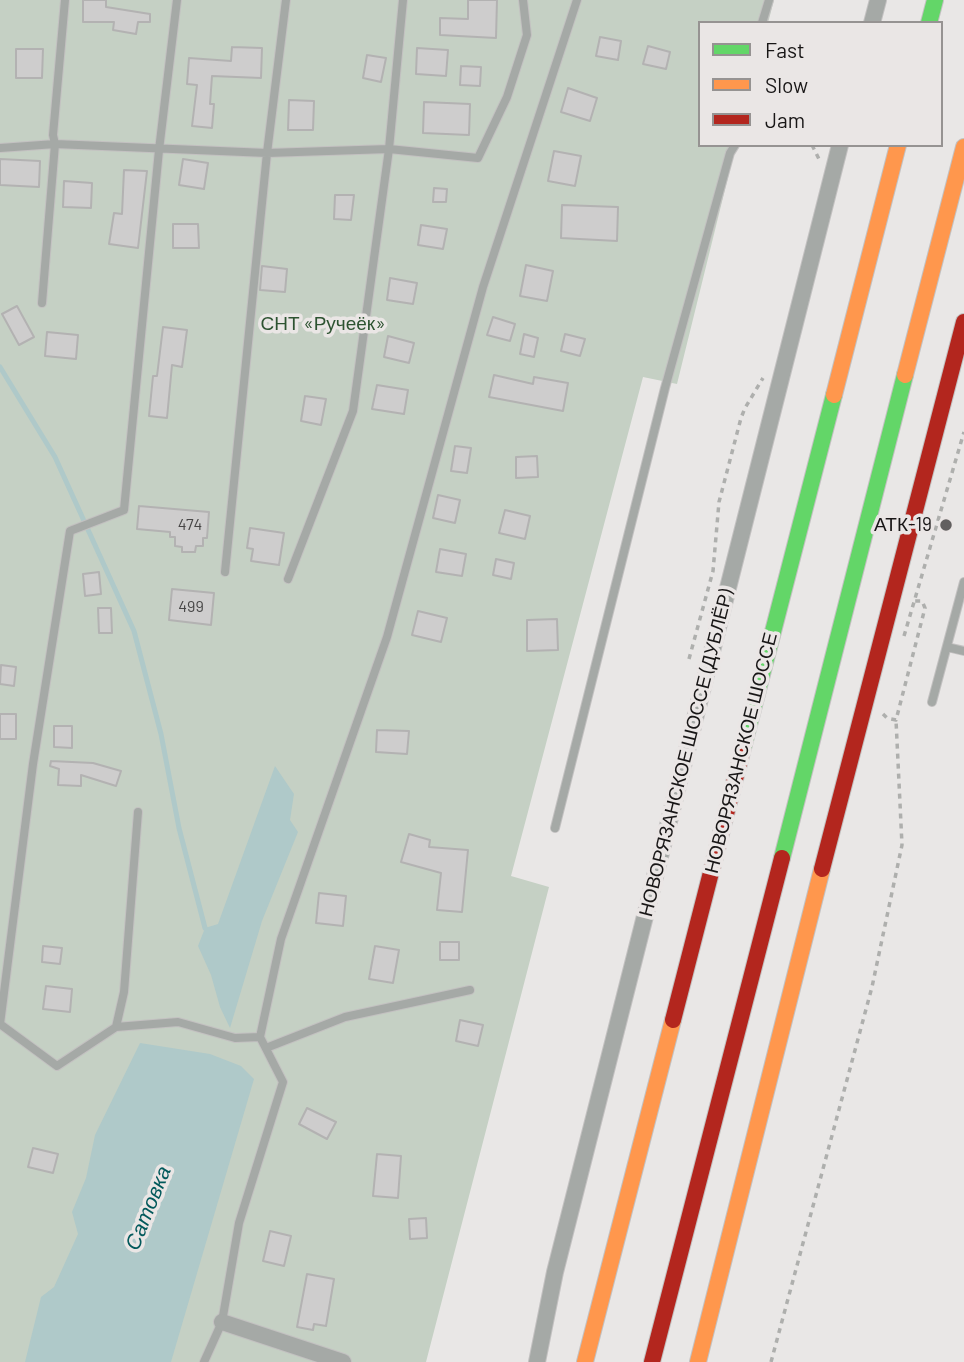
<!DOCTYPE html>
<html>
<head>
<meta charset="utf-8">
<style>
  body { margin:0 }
  #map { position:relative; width:964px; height:1362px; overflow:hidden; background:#e9e7e6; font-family:Barlow,sans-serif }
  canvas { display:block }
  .legend { position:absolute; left:698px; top:21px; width:245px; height:126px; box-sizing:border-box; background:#eae6e5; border:2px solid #969392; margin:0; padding:9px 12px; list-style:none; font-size:21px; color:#181616 }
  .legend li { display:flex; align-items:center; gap:14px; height:35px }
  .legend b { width:35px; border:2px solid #969392 }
</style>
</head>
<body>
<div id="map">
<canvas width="964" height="1362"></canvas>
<ul class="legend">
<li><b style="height:9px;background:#63d668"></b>Fast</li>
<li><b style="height:9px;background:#ff974d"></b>Slow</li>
<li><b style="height:9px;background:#b3261e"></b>Jam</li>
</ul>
</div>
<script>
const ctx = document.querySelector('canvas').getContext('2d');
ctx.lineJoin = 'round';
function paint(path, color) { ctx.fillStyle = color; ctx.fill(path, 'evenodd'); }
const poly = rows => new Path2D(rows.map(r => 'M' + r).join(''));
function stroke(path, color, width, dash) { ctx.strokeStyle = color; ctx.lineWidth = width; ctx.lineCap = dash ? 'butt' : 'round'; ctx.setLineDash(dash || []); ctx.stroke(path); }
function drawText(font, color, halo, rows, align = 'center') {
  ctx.font = font + ' Barlow,sans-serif'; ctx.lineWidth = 7; ctx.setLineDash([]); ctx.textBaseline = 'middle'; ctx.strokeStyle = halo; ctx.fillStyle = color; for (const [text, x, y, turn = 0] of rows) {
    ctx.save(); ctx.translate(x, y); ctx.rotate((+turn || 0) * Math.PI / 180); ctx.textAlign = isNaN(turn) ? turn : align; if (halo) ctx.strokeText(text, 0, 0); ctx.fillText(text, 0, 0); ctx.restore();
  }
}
const green = poly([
  [0,0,774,0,768,23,700,23,700,145,736,145,677,384,643,377,511,876,549,887,426,1362,0,1362]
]);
const water = poly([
  [275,766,294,794,290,820,298,832,262,921,230,1028,220,1007,211,975,198,946,205,928,218,924],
  [140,1043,210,1054,241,1066,254,1079,171,1362,25,1362,41,1297,54,1287,78,1234,72,1212,86,1178,95,1135]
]);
const stream = poly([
  [0,367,55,457,134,631,161,734,179,828,205,928]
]);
const building = poly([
  [83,0,106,0,106,7,150,14,150,22,138,22,136,34,113,30,114,22,83,22,83,0],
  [468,0,497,0,496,38,440,35,440,18,468,19,468,0],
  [600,37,621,41,618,60,596,56,600,37],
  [648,46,670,52,666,69,643,64,648,46],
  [232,47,262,48,261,78,212,76,210,104,214,104,212,128,192,126,197,85,187,84,189,58,231,61,232,47],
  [417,48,448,50,446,76,416,74,417,48],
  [16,49,43,49,42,78,16,78,16,49],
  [367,55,386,58,381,82,363,78,367,55],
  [461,66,481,67,480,86,460,85,461,66],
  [568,88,597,98,590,121,561,112,568,88],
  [289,100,314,101,313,130,288,130,289,100],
  [424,102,470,104,469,135,423,133,424,102],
  [554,151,581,156,575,186,548,181,554,151],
  [0,159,40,161,39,187,0,185,0,159],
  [183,159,208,163,204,189,179,185,183,159],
  [124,170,147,171,138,248,109,244,114,213,122,214,124,170],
  [64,181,92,183,91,208,63,207,64,181],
  [434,188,447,189,446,202,433,202,434,188],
  [335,195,354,195,351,220,334,219,335,195],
  [562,205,618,207,617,241,561,238,562,205],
  [173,224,198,224,199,248,173,248,173,224],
  [421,225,447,229,443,249,418,245,421,225],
  [526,265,553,271,547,301,520,296,526,265],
  [262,266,287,269,285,292,260,290,262,266],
  [390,278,417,283,413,304,387,300,390,278],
  [17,306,34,337,19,345,2,314,17,306],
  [493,317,515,324,510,341,487,335,493,317],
  [163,327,187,330,182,367,172,365,167,418,149,416,153,376,157,376,163,327],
  [47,332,78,335,76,359,45,356,47,332],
  [524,334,538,338,534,357,520,354,524,334],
  [565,334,585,339,580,356,561,351,565,334],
  [388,336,414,343,409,363,384,357,388,336],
  [494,375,533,384,534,377,568,383,563,411,489,397,494,375],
  [377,385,408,390,404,414,372,409,377,385],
  [305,396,326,399,321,425,301,421,305,396],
  [455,446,471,448,467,473,451,471,455,446],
  [537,456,538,477,516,478,516,457,537,456],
  [438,495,460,500,455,523,433,518,438,495],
  [139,506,209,512,207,538,203,538,203,546,196,546,195,552,182,552,182,547,175,546,175,537,170,537,170,532,137,529,139,506],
  [505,510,530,516,525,539,499,533,505,510],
  [250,528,284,533,279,565,251,561,253,549,247,548,250,528],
  [440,549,466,554,462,576,436,572,440,549],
  [496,559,514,563,511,579,493,575,496,559],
  [99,572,101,594,85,596,83,574,99,572],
  [172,589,214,593,211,625,169,620,172,589],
  [98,608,111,608,112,633,99,633,98,608],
  [418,611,447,618,441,642,412,635,418,611],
  [557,619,558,650,527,651,527,620,557,619],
  [1,665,16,667,14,686,0,684,1,665],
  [0,714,16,714,16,739,0,739,0,714],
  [54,726,72,726,72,748,54,747,54,726],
  [377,730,409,731,407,754,376,752,377,730],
  [51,761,93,763,121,771,116,786,81,775,81,786,58,785,59,769,50,766,51,761],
  [409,834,430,840,429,847,468,850,462,912,437,910,441,873,401,862,409,834],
  [319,893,346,896,343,926,316,923,319,893],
  [440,942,459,942,459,960,440,960,440,942],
  [43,946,62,948,60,964,42,962,43,946],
  [375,946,399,950,393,983,369,979,375,946],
  [46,986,72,989,70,1012,43,1009,46,986],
  [460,1020,483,1025,478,1046,456,1041,460,1020],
  [307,1108,336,1122,327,1139,299,1124,307,1108],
  [33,1148,58,1154,53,1173,28,1167,33,1148],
  [377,1154,401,1156,398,1198,373,1196,377,1154],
  [426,1218,427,1238,410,1239,409,1219,426,1218],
  [270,1231,291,1236,284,1266,263,1261,270,1231],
  [307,1274,334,1279,326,1326,314,1324,313,1330,297,1327,307,1274]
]);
const path = poly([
  [812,145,819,159],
  [904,636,964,432],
  [689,659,713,571,719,502,741,418,745,408,763,378],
  [883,714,887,718,896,720,925,608,922,601,915,601],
  [771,1362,872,987,902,845,896,720]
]);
const lane = poly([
  [762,23,769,0],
  [0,148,55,144,267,153,389,149,478,158,507,97,527,35,523,0],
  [42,303,55,144,53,135,65,0],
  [225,572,267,153,286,0],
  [288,579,353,411,389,149,403,0],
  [947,647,964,651],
  [932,702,964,582],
  [555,828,665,388,730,153,735,145],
  [0,1024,57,1066,116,1027,178,1022,235,1038,260,1037,281,939,387,637,483,287,577,0],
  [0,1024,33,764,70,531,124,510,159,150,177,0],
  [116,1027,124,992,138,812],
  [266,1048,345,1017,470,990],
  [204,1362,222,1322,239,1223,283,1082,260,1037]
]);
const street = poly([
  [872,23,878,0],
  [222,1322,343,1362],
  [537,1362,555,1272,840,145]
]);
const fast = poly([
  [929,23,935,0],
  [743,748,834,395],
  [782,858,905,375]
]);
const slow = poly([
  [905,375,964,147],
  [834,395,898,145],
  [585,1362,673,1020],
  [698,1362,822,869]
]);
const jam = poly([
  [822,869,964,322],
  [673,1020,743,748],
  [652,1362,782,858]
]);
const markers = [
  [946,525,7,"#615f5f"]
];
const numberNames = [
  ["474",190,525],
  ["499",191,607]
];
const parkNames = [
  ["СНТ «Ручеёк»",323,324]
];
const poiNames = [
  ["АТК-19",932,525]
];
const streetNames = [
  ["НОВОРЯЗАНСКОЕ ШОССЕ (ДУБЛЁР)",686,753,-76],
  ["НОВОРЯЗАНСКОЕ ШОССЕ",741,753,-76]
];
const waterNames = [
  ["Сатовка",148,1208,-68]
];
paint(green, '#c5d0c4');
paint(water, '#afc9c9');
stroke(stream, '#afc9c9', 5);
paint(building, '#cecdcd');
stroke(building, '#b3b2b2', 2);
stroke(lane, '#c3c1c1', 10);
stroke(street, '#c3c1c1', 18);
stroke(fast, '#c3c1c1', 18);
stroke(slow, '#c3c1c1', 18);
stroke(jam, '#c3c1c1', 18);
stroke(path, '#aeafad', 3.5, [5, 5]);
stroke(lane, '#a5a9a6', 8);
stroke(street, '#a5a9a6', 16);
stroke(fast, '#63d668', 16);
stroke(slow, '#ff974d', 16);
stroke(jam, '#b3261e', 16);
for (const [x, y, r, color] of markers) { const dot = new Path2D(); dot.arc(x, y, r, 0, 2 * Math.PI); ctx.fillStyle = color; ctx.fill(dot); stroke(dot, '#eae6e5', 2.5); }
drawText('16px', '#464545', null, numberNames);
drawText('19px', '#2d5331', '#eae6e5', parkNames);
drawText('19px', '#181616', '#eae6e5', poiNames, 'right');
drawText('19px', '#181616', '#eae6e5', streetNames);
drawText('italic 21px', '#02595b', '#eae6e5', waterNames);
</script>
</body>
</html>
